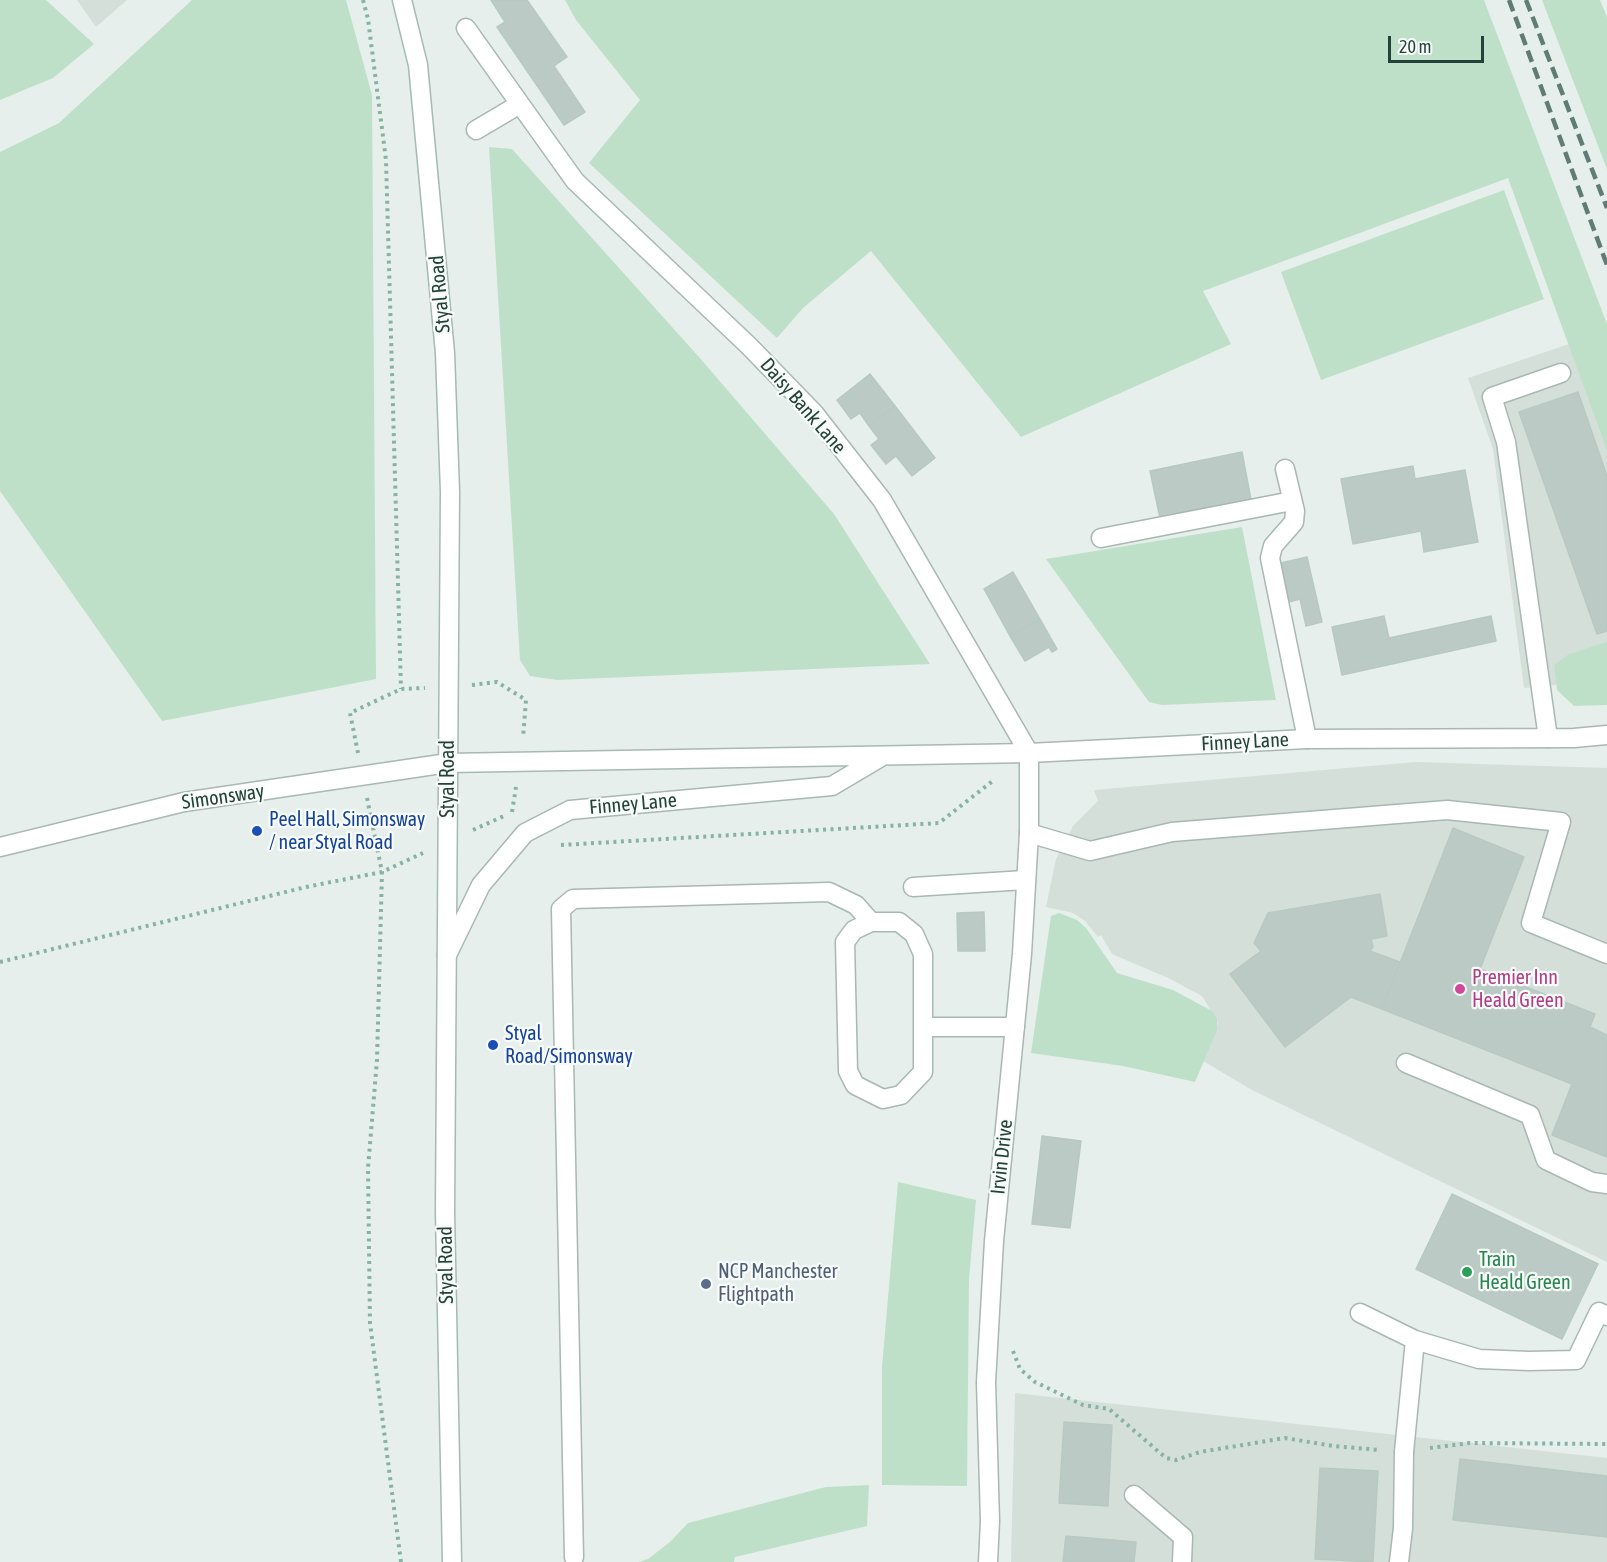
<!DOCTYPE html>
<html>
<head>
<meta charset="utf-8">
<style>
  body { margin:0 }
  #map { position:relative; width:1607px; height:1562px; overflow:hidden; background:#e6efeb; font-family:"Asap Condensed",sans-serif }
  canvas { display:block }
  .scale { position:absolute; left:1388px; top:36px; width:96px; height:27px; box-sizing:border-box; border:3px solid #24423a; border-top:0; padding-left:8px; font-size:18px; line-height:21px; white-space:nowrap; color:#24423a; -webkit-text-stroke:4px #f7fbf9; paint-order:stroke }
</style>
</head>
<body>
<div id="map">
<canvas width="1607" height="1562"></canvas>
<div class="scale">20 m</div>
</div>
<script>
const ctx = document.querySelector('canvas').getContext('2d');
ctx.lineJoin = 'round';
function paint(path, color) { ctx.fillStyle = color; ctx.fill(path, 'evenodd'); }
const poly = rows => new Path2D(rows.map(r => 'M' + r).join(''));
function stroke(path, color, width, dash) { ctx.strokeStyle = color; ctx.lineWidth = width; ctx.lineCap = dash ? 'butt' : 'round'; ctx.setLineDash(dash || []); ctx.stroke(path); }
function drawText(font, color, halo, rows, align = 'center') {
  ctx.font = font + ' "Asap Condensed",sans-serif'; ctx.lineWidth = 4.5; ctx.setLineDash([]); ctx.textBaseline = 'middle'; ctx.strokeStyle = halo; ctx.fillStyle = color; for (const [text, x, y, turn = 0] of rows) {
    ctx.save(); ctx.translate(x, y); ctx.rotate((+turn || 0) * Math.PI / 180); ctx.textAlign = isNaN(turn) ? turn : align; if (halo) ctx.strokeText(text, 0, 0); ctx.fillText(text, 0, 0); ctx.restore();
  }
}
const built = poly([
  [77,0,127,0,96,27],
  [1569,344,1607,451,1607,680,1524,688,1493,449,1468,378],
  [1416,762,1607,768,1607,1262,1252,1090,1203,1061,1218,1023,1202,996,1168,978,1112,954,1101,935,1098,937,1085,921,1073,913,1046,907,1056,859,1073,826,1098,801,1094,790],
  [1015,1393,1607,1458,1607,1562,1011,1562]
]);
const green = poly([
  [0,0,46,0,94,44,53,78,0,100],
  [192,0,346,0,372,95,376,679,162,721,0,491,0,152,59,123],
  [565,0,1484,0,1607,324,1607,451,1508,178,1203,291,1231,344,1021,437,871,251,803,308,777,338,589,163,640,100,576,20],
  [1542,0,1600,0,1607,17,1607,169],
  [489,147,512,149,699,357,834,514,930,664,557,680,530,676,520,660],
  [1504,190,1544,299,1321,380,1281,272],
  [1242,527,1276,700,1162,705,1149,702,1046,559],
  [1607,642,1607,705,1574,706,1557,690,1554,665,1569,654],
  [1059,913,1077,920,1086,928,1117,973,1173,990,1212,1011,1217,1019,1217,1030,1195,1082,1123,1066,1031,1053,1051,916],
  [898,1182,976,1200,969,1279,967,1486,882,1485,882,1367],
  [869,1485,867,1526,735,1557,734,1562,639,1562,648,1559,670,1542,688,1523,826,1487]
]);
const building = poly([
  [491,0,527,0,567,57,554,66,585,112,564,125,497,27,505,22,491,0],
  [870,374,895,406,869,426,860,413,851,419,837,400,870,374],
  [1578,392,1607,476,1607,631,1597,634,1519,412,1578,392],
  [895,406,935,458,912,476,896,456,886,464,871,445,879,439,869,426,895,406],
  [1242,452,1251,500,1160,518,1150,471,1242,452],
  [1413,466,1415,479,1465,470,1478,542,1424,552,1421,531,1353,544,1341,479,1413,466],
  [1307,557,1322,622,1306,626,1300,599,1289,602,1281,563,1307,557],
  [1013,572,1040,619,1010,636,984,589,1013,572],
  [1384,616,1389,638,1491,616,1496,641,1342,675,1332,627,1384,616],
  [1040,619,1057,649,1052,652,1049,647,1025,661,1010,636,1040,619],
  [1453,828,1524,857,1480,969,1595,1014,1590,1027,1607,1035,1607,1157,1552,1135,1572,1084,1382,1009,1453,828],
  [1380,894,1387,936,1371,939,1373,947,1370,951,1400,962,1382,1009,1351,997,1285,1047,1230,974,1261,951,1254,943,1268,913,1380,894],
  [984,912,985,951,958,951,957,913,984,912],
  [1042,1136,1081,1141,1070,1228,1032,1224,1042,1136],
  [1452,1194,1598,1264,1562,1339,1416,1269,1452,1194],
  [1064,1422,1112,1425,1108,1506,1059,1503,1064,1422],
  [1460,1459,1607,1476,1607,1537,1453,1520,1460,1459],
  [1320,1468,1378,1471,1373,1562,1315,1559,1320,1468],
  [1066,1536,1136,1542,1134,1562,1063,1562,1066,1536]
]);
const path = poly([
  [363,0,368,19,386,160,401,689],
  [472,685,497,682,526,700,523,738],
  [358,753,350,713,401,689,425,688],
  [367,798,382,872,377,1060,368,1168,370,1323,401,1562],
  [512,812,516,787],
  [473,830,504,816],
  [561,845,939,823,994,780],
  [0,962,306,887,382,872,423,853],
  [1013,1351,1020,1369,1035,1382,1083,1405,1109,1409,1166,1458,1176,1460,1200,1452,1285,1438,1333,1446,1381,1450],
  [1430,1448,1470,1443,1607,1444]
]);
const service = poly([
  [1285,469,1295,511,1294,522,1273,546,1270,558,1307,739],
  [1101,538,1292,501],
  [1548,738,1506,442,1492,397,1561,373],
  [1029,833,1090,851,1172,832,1447,810,1561,822,1531,923,1607,954],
  [913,887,1025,880],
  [871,922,899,922,914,934,923,954,923,1072,901,1095,883,1099,855,1085,848,1071,845,942,854,930,871,922],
  [923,1027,1015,1027],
  [1406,1063,1530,1115,1546,1160,1592,1182,1607,1184],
  [1360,1313,1415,1340,1479,1359,1529,1361,1576,1360,1599,1312,1607,1316],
  [1404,1452,1415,1340],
  [1134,1495,1183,1537,1182,1562],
  [574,1557,561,909,573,899,829,892,856,905,871,922]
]);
const minor = poly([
  [466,28,520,104,476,130],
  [520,104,575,181,749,346,814,413,882,500,1029,753,1029,833,1022,954,994,1241,986,1382,990,1521,988,1562],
  [1399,1562,1403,1528,1404,1452]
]);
const tertiary = poly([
  [0,847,184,802,448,763,1029,753,1307,739,1574,738,1607,735],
  [447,955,481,885,525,833,570,810,832,786,881,757]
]);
const secondary = poly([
  [402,0,418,65,445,353,450,492,445,1211,452,1562]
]);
const rail = poly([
  [1509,0,1607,265],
  [1526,0,1607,208]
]);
const markers = [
  [257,831,6,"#1a4fb4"],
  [1460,989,6,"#d1479c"],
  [493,1045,6,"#1a4fb4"],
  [1467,1272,6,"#2e9e5b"],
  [706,1284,6,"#5c6f8a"]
];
const streetNames = [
  ["Styal Road",440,294,-95],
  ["Daisy Bank Lane",803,406,49],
  ["Finney Lane",1245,742,-3],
  ["Styal Road",448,779,-90],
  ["Simonsway",223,797,-8],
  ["Finney Lane",633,804,-5],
  ["Irvin Drive",1002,1157,-84],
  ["Styal Road",446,1265,-91]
];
const transitNames = [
  ["Peel Hall, Simonsway",269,820],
  ["/ near Styal Road",269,843],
  ["Styal",505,1034],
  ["Road/Simonsway",505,1057]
];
const hotelNames = [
  ["Premier Inn",1472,978],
  ["Heald Green",1472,1001]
];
const leisureNames = [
  ["Train",1479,1260],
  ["Heald Green",1479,1283]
];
const serviceNames = [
  ["NCP Manchester",718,1272],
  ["Flightpath",718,1295]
];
paint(built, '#d4dfda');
paint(green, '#bfe0c8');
paint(building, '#bbcac4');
stroke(building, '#b8c9c2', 1.5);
stroke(service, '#a8b8b2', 21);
stroke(minor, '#a8b8b2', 21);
stroke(tertiary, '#a8b8b2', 21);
stroke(secondary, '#a4bbb3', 21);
stroke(path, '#86b3a5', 4, [3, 4.5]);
stroke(service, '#fff', 18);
stroke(minor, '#fff', 18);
stroke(tertiary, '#fff', 18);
stroke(secondary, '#fff', 18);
stroke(rail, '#5f7d75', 4.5, [12, 6]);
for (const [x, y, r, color] of markers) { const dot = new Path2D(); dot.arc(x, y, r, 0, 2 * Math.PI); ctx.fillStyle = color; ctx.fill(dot); stroke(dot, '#f7fbf9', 2); }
drawText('20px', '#24423a', '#f7fbf9', streetNames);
drawText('20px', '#164399', '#f7fbf9', transitNames, 'left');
drawText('20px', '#b23c85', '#f7fbf9', hotelNames, 'left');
drawText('20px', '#27864d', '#f7fbf9', leisureNames, 'left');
drawText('20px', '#4e5e75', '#f7fbf9', serviceNames, 'left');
</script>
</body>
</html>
